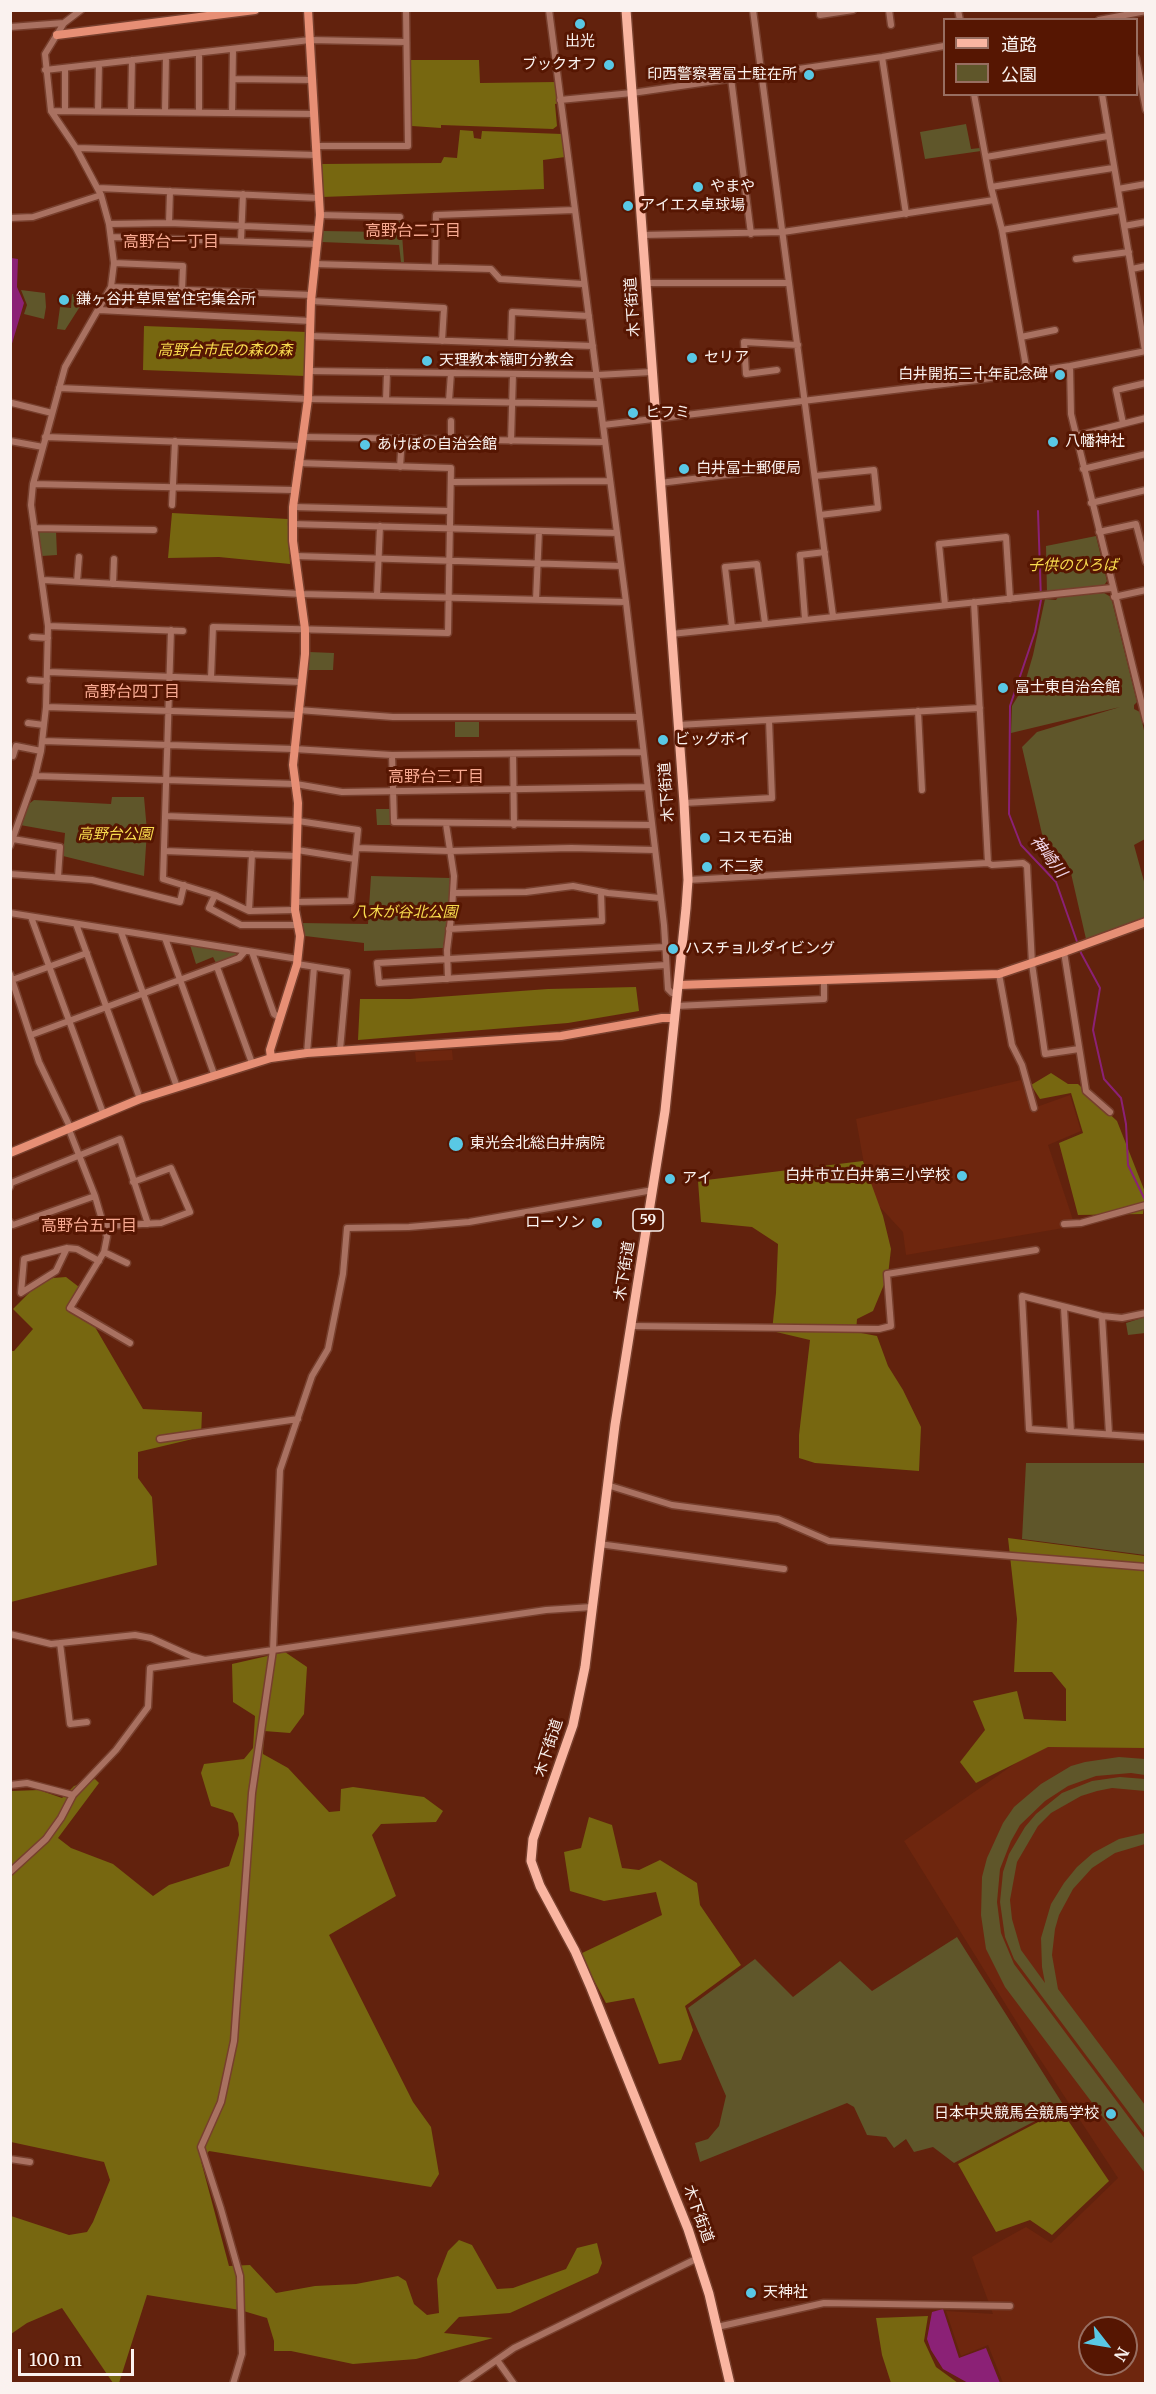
<!DOCTYPE html>
<html>
<head>
<meta charset="utf-8">
<style>
  body { margin:0 }
  #map { position:relative; width:1156px; height:2394px; overflow:hidden; background:#62220d; font-family:Merriweather,"Noto Sans JP",serif }
  canvas { display:block }
  .frame { position:absolute; inset:0; border:12px solid #faf2ef; pointer-events:none }
  .legend { position:absolute; left:943px; top:18px; width:195px; height:78px; box-sizing:border-box; background:#561602; border:2px solid #986e61; margin:0; padding:8px 10px; list-style:none; font-size:18px; color:#faf2ef }
  .legend li { display:flex; align-items:center; gap:12px; height:30px }
  .legend b { width:30px; border:2px solid #986e61 }
  .north { position:absolute; left:1078px; top:2316px; width:60px; height:60px; box-sizing:border-box; background:#561602; border:2px solid #986e61; border-radius:50%; rotate:121deg; font-size:16px; font-weight:700; line-height:24px; text-align:center; color:#faf2ef }
  .north::after { content:''; display:block; margin:auto; width:21px; height:27px; background:#59c8e5; clip-path:polygon(50% 0,100% 100%,50% 72%,0 100%) }
  .scale { position:absolute; left:18px; top:2349px; width:116px; height:27px; box-sizing:border-box; border:3px solid #faf2ef; border-top:0; padding-left:8px; font-size:18px; line-height:21px; white-space:nowrap; color:#faf2ef; -webkit-text-stroke:4px #561602; paint-order:stroke }
</style>
</head>
<body>
<div id="map">
<canvas width="1156" height="2394"></canvas>
<div class="frame"></div>
<ul class="legend">
<li><b style="height:8px;background:#fab5a1"></b>道路</li>
<li><b style="height:16px;background:#5f562a"></b>公園</li>
</ul>
<div class="north">N</div>
<div class="scale">100 m</div>
</div>
<script>
const ctx = document.querySelector('canvas').getContext('2d');
ctx.lineJoin = 'round';
function paint(path, color) { ctx.fillStyle = color; ctx.fill(path, 'evenodd'); }
const poly = rows => new Path2D(rows.map(r => 'M' + r).join(''));
function stroke(path, color, width, dash) { ctx.strokeStyle = color; ctx.lineWidth = width; ctx.lineCap = dash ? 'butt' : 'round'; ctx.setLineDash(dash || []); ctx.stroke(path); }
function drawText(font, color, halo, rows, align = 'center') {
  ctx.font = font + ' Merriweather,"Noto Sans JP",serif'; ctx.lineWidth = 6; ctx.setLineDash([]); ctx.textBaseline = 'middle'; ctx.strokeStyle = halo; ctx.fillStyle = color; for (const [text, x, y, turn = 0] of rows) {
    ctx.save(); ctx.translate(x, y); ctx.rotate((+turn || 0) * Math.PI / 180); ctx.textAlign = isNaN(turn) ? turn : align; if (halo) ctx.strokeText(text, 0, 0); ctx.fillText(text, 0, 0); ctx.restore();
  }
}
const built = poly([
  [452,1050,453,1060,416,1062,415,1052],
  [1021,1080,1031,1109,1070,1095,1081,1131,1048,1145,1075,1226,906,1255,903,1232,880,1207,872,1209,856,1119],
  [1043,1744,1145,1747,1145,2383,1003,2383,988,2345,961,2356,946,2311,993,2314,972,2257,1026,2227,1051,2243,1118,2178,1034,2050,904,1841],
  [1090,2328,1126,2328,1126,2364,1090,2364]
]);
const green = poly([
  [966,124,971,149,980,148,981,151,925,159,920,132],
  [387,219,391,225,395,225,398,220,401,220,404,262,401,262,399,245,321,242,323,231,386,232],
  [21,290,45,293,46,307,44,319,24,314,27,305],
  [72,294,88,294,65,330,57,329,60,307,71,308],
  [40,531,56,531,57,555,42,556,38,534],
  [1096,536,1107,581,1103,587,1047,593,1046,546],
  [1104,593,1111,597,1137,702,1134,705,1134,709,1140,712,1145,735,1145,839,1134,845,1145,885,1145,917,1086,939,1070,869,1065,860,1042,834,1022,747,1037,732,1120,707,1011,733,1012,706,1024,686,1033,655,1045,599,1056,600,1058,597],
  [309,652,334,653,333,670,306,670],
  [455,722,479,722,479,737,455,737],
  [112,797,144,797,147,831,144,876,63,856,65,833,20,825,30,803,34,800,111,804],
  [376,809,391,809,392,825,377,825],
  [371,876,450,878,449,911,443,948,364,951,364,943,305,936,301,923,368,924],
  [190,945,236,953,237,956,216,963,213,957,196,964],
  [1145,1317,1145,1333,1128,1335,1126,1323],
  [1026,1463,1145,1463,1145,1555,1022,1539],
  [1119,1757,1145,1759,1145,1775,1131,1773,1096,1776,1068,1786,1045,1801,1020,1825,1011,1841,1000,1869,997,1902,1001,1933,1014,1964,1145,2139,1145,2173,1005,1987,986,1949,981,1915,982,1877,987,1858,1003,1823,1014,1807,1041,1784,1071,1766,1085,1762],
  [1120,1777,1145,1779,1145,1791,1112,1788,1097,1791,1081,1796,1051,1813,1038,1826,1017,1862,1010,1900,1012,1919,1021,1950,1045,1983,1042,1967,1041,1938,1051,1904,1064,1883,1077,1867,1093,1853,1119,1839,1145,1833,1145,1844,1115,1853,1092,1868,1073,1889,1059,1915,1055,1929,1052,1955,1058,1989,1145,2105,1145,2134,1014,1959,1005,1937,1000,1902,1003,1872,1009,1854,1025,1827,1036,1814,1062,1793,1092,1781],
  [957,1937,1064,2106,954,2163,933,2147,914,2152,906,2139,894,2148,886,2137,867,2135,854,2107,847,2103,700,2162,695,2143,708,2139,719,2126,726,2096,688,2008,755,1959,793,1997,840,1961,872,1991]
]);
const forest = poly([
  [410,60,479,60,480,83,556,82,559,103,555,104,557,126,553,129,441,125,441,128,412,126],
  [460,130,473,131,474,138,481,139,482,131,562,134,565,157,543,160,544,189,322,197,321,164,441,163,444,157,457,158],
  [144,326,307,332,305,376,143,370],
  [172,513,288,519,290,564,219,557,168,558],
  [636,987,639,1011,568,1023,358,1040,360,999,410,999,548,989],
  [1051,1073,1068,1084,1078,1084,1117,1121,1145,1192,1143,1214,1078,1215,1059,1143,1083,1133,1071,1093,1040,1099,1031,1085],
  [863,1161,883,1216,891,1249,888,1275,873,1311,857,1319,856,1332,877,1336,888,1366,903,1390,921,1427,919,1471,815,1463,799,1458,799,1435,810,1340,772,1331,776,1293,778,1244,752,1227,701,1222,698,1181],
  [66,1277,79,1287,66,1310,95,1327,143,1409,202,1412,201,1437,138,1452,138,1478,152,1497,157,1565,11,1602,11,1351,14,1351,33,1329,13,1309,37,1285,53,1278],
  [1008,1538,1145,1556,1145,1748,1048,1747,976,1783,960,1762,985,1730,973,1701,1017,1691,1024,1719,1066,1721,1066,1689,1052,1672,1014,1672,1017,1619],
  [285,1652,307,1667,304,1714,290,1733,264,1731,263,1754,288,1768,329,1812,340,1811,341,1789,353,1787,424,1797,443,1811,436,1822,381,1824,372,1835,396,1896,329,1935,413,2102,431,2127,439,2174,431,2187,209,2151,201,2161,229,2266,250,2265,276,2293,315,2286,356,2284,398,2276,406,2281,414,2304,427,2315,439,2313,437,2279,448,2251,459,2240,472,2245,497,2289,513,2288,566,2269,577,2248,597,2243,602,2263,598,2273,510,2313,459,2317,444,2333,493,2338,416,2359,353,2364,291,2351,274,2351,274,2341,267,2318,240,2310,147,2295,119,2383,113,2383,62,2308,27,2323,11,2334,11,2216,69,2235,87,2232,93,2222,110,2180,104,2162,11,2142,11,1791,39,1790,62,1798,74,1786,95,1779,99,1783,58,1838,71,1848,113,1864,153,1896,169,1885,229,1866,239,1835,238,1823,233,1813,211,1806,201,1773,204,1764,244,1759,253,1748,255,1716,233,1702,232,1664],
  [589,1817,612,1825,622,1868,639,1870,660,1860,697,1883,700,1905,741,1965,685,2006,693,2030,681,2060,659,2064,634,1998,606,2003,580,1954,662,1915,656,1892,604,1901,570,1891,564,1852,581,1848],
  [1061,2110,1109,2181,1052,2235,1030,2220,996,2232,958,2164],
  [928,2316,924,2341,936,2367,958,2383,891,2383,882,2355,876,2318]
]);
const water = poly([
  [11,258,18,259,17,287,24,303,11,347,12,304,10,304],
  [943,2309,959,2358,986,2348,1000,2383,968,2383,943,2369,931,2350,927,2339,932,2312]
]);
const stream = poly([
  [1038,511,1041,600,1035,632,1010,706,1009,814,1021,845,1056,882,1081,953,1100,988,1093,1030,1104,1079,1121,1098,1126,1124,1128,1165,1146,1202]
]);
const street = poly([
  [549,10,626,602,664,925,668,989,672,993,678,993],
  [753,10,833,616],
  [820,10,820,15,853,10],
  [889,10,891,25],
  [958,10,960,20],
  [1099,20,1146,11],
  [10,27,64,23],
  [199,53,199,112],
  [882,57,906,214],
  [1136,58,1146,110],
  [45,70,310,40,406,42],
  [731,78,751,234],
  [233,79,313,80],
  [974,94,991,187,1002,230,1027,372],
  [1102,94,1145,351],
  [560,100,632,93,882,57,944,46],
  [51,111,314,114],
  [65,111,65,68],
  [98,111,99,64],
  [131,112,132,60],
  [165,112,166,57],
  [232,113,233,49],
  [315,146,408,146,406,10],
  [76,148,316,155],
  [986,157,1108,136],
  [991,187,1113,168],
  [98,188,319,198],
  [1118,189,1146,184],
  [320,215,400,217],
  [10,218,33,217,101,195],
  [169,223,170,191],
  [109,224,169,223,318,229],
  [1124,226,1146,222],
  [1002,230,1121,210],
  [642,235,783,232,994,200],
  [111,237,316,244],
  [241,240,243,194],
  [1076,259,1129,252],
  [114,263,183,266,182,291],
  [314,264,491,269,500,279,583,284],
  [435,266,436,215,575,210],
  [1132,269,1146,266],
  [646,283,789,283],
  [111,287,312,295],
  [311,301,444,308,442,341],
  [99,310,311,321],
  [310,336,593,346],
  [1021,337,1055,330],
  [511,343,512,312,589,316],
  [1070,366,1071,414,1146,721],
  [777,370,746,374,744,342,798,345],
  [309,371,597,375,652,372],
  [59,388,308,399,600,404],
  [386,400,387,372],
  [449,401,451,373],
  [12,403,52,413],
  [1123,423,1116,390,1146,383],
  [603,425,977,380,1070,366,1146,351],
  [1075,436,1146,418],
  [45,437,301,446],
  [303,437,605,442],
  [451,439,451,421],
  [10,441,43,447],
  [511,441,513,374],
  [400,467,402,438],
  [1083,469,1146,454],
  [815,476,874,470,878,508,820,515],
  [451,482,610,481],
  [660,483,749,472],
  [33,484,293,490],
  [1091,503,1146,490],
  [172,505,175,441],
  [293,507,450,511],
  [292,524,617,533],
  [34,528,154,530],
  [1099,532,1136,524,1146,562],
  [295,556,621,566],
  [43,580,301,594,626,602],
  [77,582,79,557],
  [113,584,114,559],
  [377,595,380,526],
  [1114,597,1146,590],
  [536,600,539,531],
  [974,602,988,863,992,865,1023,863,1027,866,1032,964,1045,1054,1079,1049],
  [945,605,939,544,1006,537,1010,599],
  [805,619,800,555,825,552],
  [48,626,183,631],
  [732,627,725,567,757,564,765,623],
  [171,630,163,879,215,895,249,911,295,910],
  [671,634,1112,588],
  [32,637,48,638],
  [48,672,301,682],
  [211,678,213,627,448,633,451,468,298,463],
  [30,680,47,681],
  [46,707,297,715],
  [298,710,393,717,639,717],
  [918,711,922,790],
  [28,723,44,725],
  [678,725,980,708],
  [43,741,294,749,392,755,643,752],
  [513,754,514,825],
  [392,755,394,822,652,825],
  [13,756,16,746,41,751],
  [35,776,296,784,342,792,647,787],
  [684,803,772,798,769,720],
  [165,816,298,821,358,830,351,901,295,902],
  [446,824,454,876,452,910,447,950,448,979],
  [13,839,60,847,58,877],
  [10,846,35,776,41,751,46,707,48,626,31,505,33,484,65,367,111,287,114,263,109,224,101,195,76,148,51,111,45,54,64,23,81,10],
  [357,848,450,851,571,848,655,850],
  [297,850,355,859],
  [164,851,297,856],
  [10,874,92,880,180,902,184,885],
  [688,880,988,863],
  [453,893,526,892,573,886,608,893,660,898],
  [215,895,209,908,241,925,297,925],
  [249,911,252,854],
  [10,913,298,959],
  [31,917,103,1113],
  [76,924,140,1099],
  [449,929,602,921,601,892],
  [121,932,177,1087],
  [165,938,214,1074],
  [664,947,377,963,379,983,666,965],
  [252,952,274,1014,280,1018],
  [1064,952,1086,1091,1110,1112],
  [297,964,347,972,340,1050],
  [217,967,252,1063],
  [10,974,39,1062,70,1127],
  [999,974,1012,1045,1022,1065,1034,1108],
  [12,980,87,953],
  [676,1006,824,999,824,981],
  [31,1035,239,958,245,951],
  [307,1053,314,967],
  [68,1127,95,1196,107,1237,104,1252,70,1308,130,1343],
  [10,1187,11,1183,120,1139,148,1224],
  [10,1222,13,1225,95,1196],
  [1064,1224,1081,1223,1146,1205],
  [105,1226,161,1223,190,1212,171,1168,133,1182],
  [67,1248,56,1271,21,1293,24,1259,67,1248,77,1249,99,1261],
  [104,1252,127,1263],
  [1064,1308,1071,1432],
  [1146,1313,1122,1318,1102,1316,1022,1296,1029,1429,1146,1437],
  [1102,1316,1109,1434],
  [631,1326,879,1329,891,1326,887,1274,1036,1250],
  [160,1439,298,1419],
  [607,1485,672,1505,778,1519,829,1541,1146,1567],
  [599,1544,784,1569],
  [10,1634,51,1644,135,1635,151,1638,191,1656,205,1660],
  [60,1643,70,1724,87,1722],
  [10,1785,27,1783,73,1795],
  [10,1872,46,1839,61,1818,73,1795,116,1750,148,1707,150,1668,546,1610,592,1607],
  [10,2159,30,2162],
  [717,2327,824,2303,1010,2306],
  [497,2360,514,2384],
  [233,2384,242,2354,240,2276,221,2209,201,2147,221,2102,234,2041,252,1793,273,1650,280,1470,312,1376,328,1349,343,1274,347,1228,409,1227,469,1222,653,1190],
  [462,2384,514,2348,698,2258]
]);
const secondary = poly([
  [57,35,255,10],
  [679,985,999,974,1064,952,1146,922],
  [271,1058,270,1050,297,964,300,936,295,910,298,803,293,765,305,654,305,629,293,541,293,507,308,399,311,301,320,215,308,10],
  [10,1153,140,1099,271,1058,307,1053,561,1036,662,1018,675,1018]
]);
const primary = poly([
  [626,10,684,803,688,880,686,908,665,1111,615,1425,585,1667,573,1725,533,1839,531,1861,540,1886,575,1951,591,1988,688,2229,709,2294,730,2384]
]);
const markers = [
  [580,24,6,"#59c8e5"],
  [609,65,6,"#59c8e5"],
  [809,75,6,"#59c8e5"],
  [698,187,6,"#59c8e5"],
  [628,206,6,"#59c8e5"],
  [64,300,6,"#59c8e5"],
  [692,358,6,"#59c8e5"],
  [427,361,6,"#59c8e5"],
  [1060,375,6,"#59c8e5"],
  [633,413,6,"#59c8e5"],
  [1053,442,6,"#59c8e5"],
  [365,445,6,"#59c8e5"],
  [684,469,6,"#59c8e5"],
  [1003,688,6,"#59c8e5"],
  [663,740,6,"#59c8e5"],
  [705,838,6,"#59c8e5"],
  [707,867,6,"#59c8e5"],
  [673,949,6,"#59c8e5"],
  [456,1144,8,"#59c8e5"],
  [962,1176,6,"#59c8e5"],
  [670,1179,6,"#59c8e5"],
  [597,1223,6,"#59c8e5"],
  [1111,2114,6,"#59c8e5"],
  [751,2293,6,"#59c8e5"]
];
const shields = [
  [648,1220,30]
];
const shieldNames = [
  ["59",648,1220]
];
const poiNames = [
  ["出光",580,42,"center"],
  ["ブックオフ",597,65,"right"],
  ["印西警察署冨士駐在所",797,75,"right"],
  ["やまや",710,187],
  ["アイエス卓球場",640,206],
  ["鎌ヶ谷井草県営住宅集会所",76,300],
  ["セリア",704,358],
  ["天理教本嶺町分教会",439,361],
  ["白井開拓三十年記念碑",1048,375,"right"],
  ["ヒフミ",645,413],
  ["八幡神社",1065,442],
  ["あけぼの自治会館",377,445],
  ["白井冨士郵便局",696,469],
  ["冨士東自治会館",1015,688],
  ["ビッグボイ",675,740],
  ["コスモ石油",717,838],
  ["不二家",719,867],
  ["ハスチョルダイビング",685,949],
  ["東光会北総白井病院",470,1144],
  ["白井市立白井第三小学校",950,1176,"right"],
  ["アイ",682,1179],
  ["ローソン",585,1223,"right"],
  ["日本中央競馬会競馬学校",1099,2114,"right"],
  ["天神社",763,2293]
];
const streetNames = [
  ["木下街道",633,307,-94],
  ["木下街道",667,792,-94],
  ["木下街道",625,1271,-81],
  ["木下街道",549,1748,-72],
  ["木下街道",698,2214,70]
];
const parkNames = [
  ["高野台市民の森の森",225,351],
  ["子供のひろば",1073,566],
  ["高野台公園",115,835],
  ["八木が谷北公園",405,913]
];
const neighbourhoodNames = [
  ["高野台二丁目",413,231],
  ["高野台一丁目",171,242],
  ["高野台四丁目",132,692],
  ["高野台三丁目",436,777],
  ["高野台五丁目",89,1226]
];
const waterNames = [
  ["神崎川",1048,857,52]
];
paint(built, '#6e260e');
paint(green, '#5f562a');
paint(forest, '#776710');
paint(water, '#8b2176');
stroke(stream, '#8b2176', 2);
stroke(street, '#773f2d', 9);
stroke(secondary, '#773f2d', 11);
stroke(primary, '#773f2d', 12);
stroke(street, '#a97161', 6);
stroke(secondary, '#e78f75', 8);
stroke(primary, '#fab5a1', 9);
for (const [x, y, r, color] of markers) { const dot = new Path2D(); dot.arc(x, y, r, 0, 2 * Math.PI); ctx.fillStyle = color; ctx.fill(dot); stroke(dot, '#561602', 2); }
for (const [x, y, w] of shields) { const box = new Path2D(); box.roundRect(x - w / 2, y - 11, w, 22, 4.5); ctx.fillStyle = '#561602'; ctx.fill(box); stroke(box, '#faf2ef', 1.5); }
drawText('bold 14px', '#faf2ef', null, shieldNames);
drawText('15px', '#faf2ef', '#561602', poiNames, 'left');
drawText('15px', '#faf2ef', '#561602', streetNames);
drawText('italic 15px', '#f9dc4e', '#561602', parkNames);
drawText('16px', '#f7a991', '#561602', neighbourhoodNames);
drawText('italic 16px', '#efd3e6', '#561602', waterNames);
</script>
</body>
</html>
